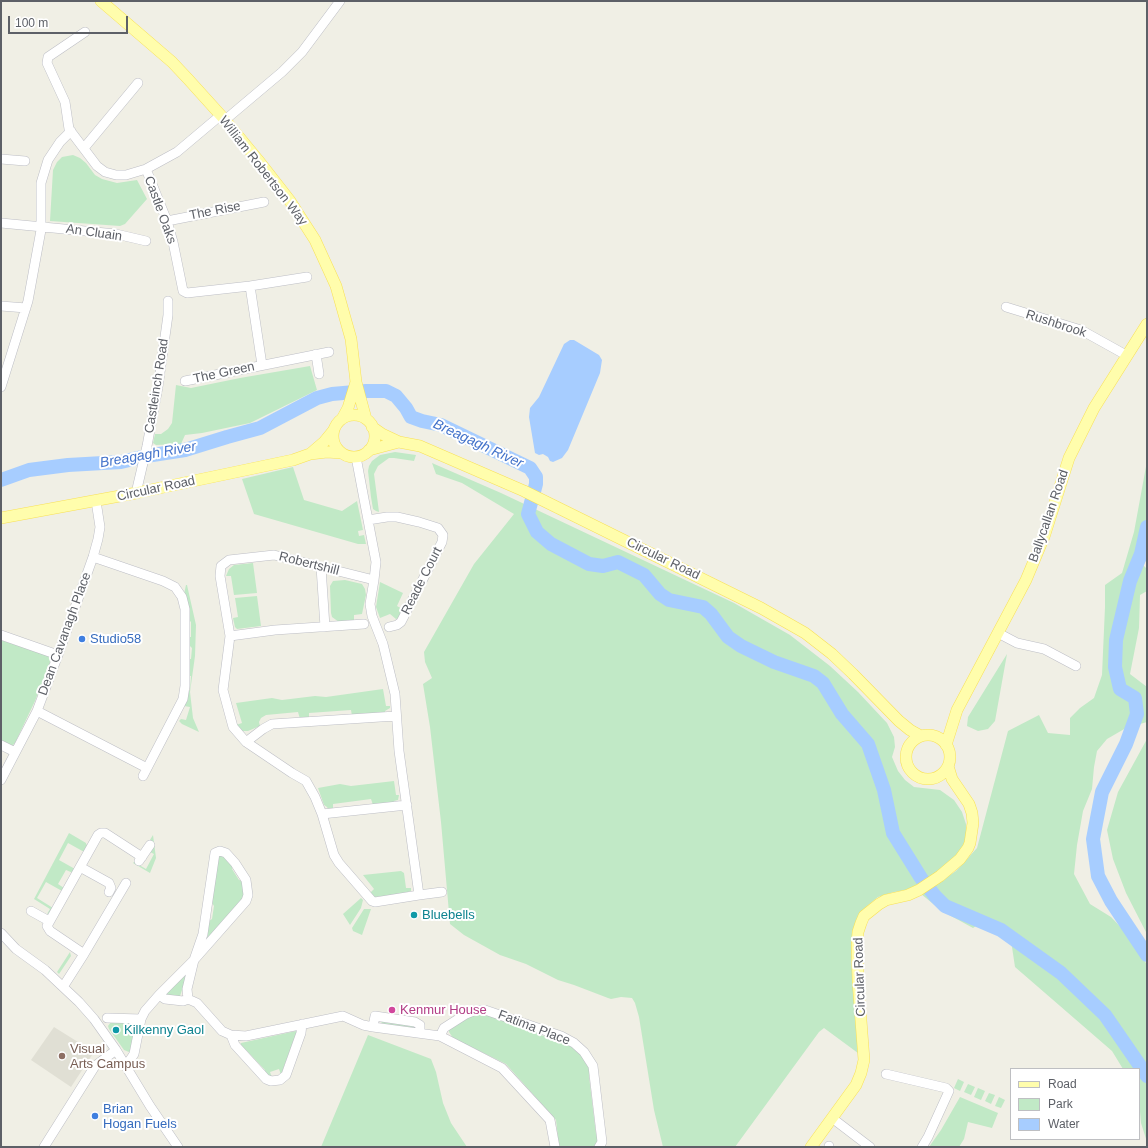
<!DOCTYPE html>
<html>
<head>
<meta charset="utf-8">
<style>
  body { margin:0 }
  #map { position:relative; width:1148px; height:1148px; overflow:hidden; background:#f0efe5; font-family:Arial,sans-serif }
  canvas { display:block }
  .frame { position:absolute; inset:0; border:2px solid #5d6067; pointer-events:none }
  .legend { position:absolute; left:1010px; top:1068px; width:130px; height:72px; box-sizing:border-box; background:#fff; border:1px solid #bebfc2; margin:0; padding:5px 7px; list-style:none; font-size:12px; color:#5d6067 }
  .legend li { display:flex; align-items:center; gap:8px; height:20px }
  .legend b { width:20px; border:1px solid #bebfc2 }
  .scale { position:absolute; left:8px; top:16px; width:120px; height:18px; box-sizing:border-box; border:2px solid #5d6067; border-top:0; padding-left:5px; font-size:12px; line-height:14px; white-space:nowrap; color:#5d6067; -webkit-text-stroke:3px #fff; paint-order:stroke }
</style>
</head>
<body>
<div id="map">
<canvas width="1148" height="1148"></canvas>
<div class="frame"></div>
<ul class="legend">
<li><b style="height:5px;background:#fffdac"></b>Road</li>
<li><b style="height:11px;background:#c1e9c6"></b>Park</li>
<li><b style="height:11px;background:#a7cdff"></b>Water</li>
</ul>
<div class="scale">100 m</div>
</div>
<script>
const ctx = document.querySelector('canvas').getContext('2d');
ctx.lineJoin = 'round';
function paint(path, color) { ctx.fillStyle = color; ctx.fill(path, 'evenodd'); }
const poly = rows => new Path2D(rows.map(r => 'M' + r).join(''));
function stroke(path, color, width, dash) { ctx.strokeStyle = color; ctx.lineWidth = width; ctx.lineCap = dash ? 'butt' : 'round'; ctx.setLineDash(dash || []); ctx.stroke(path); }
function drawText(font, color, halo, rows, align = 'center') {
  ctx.font = font + ' Arial,sans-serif'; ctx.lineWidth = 4; ctx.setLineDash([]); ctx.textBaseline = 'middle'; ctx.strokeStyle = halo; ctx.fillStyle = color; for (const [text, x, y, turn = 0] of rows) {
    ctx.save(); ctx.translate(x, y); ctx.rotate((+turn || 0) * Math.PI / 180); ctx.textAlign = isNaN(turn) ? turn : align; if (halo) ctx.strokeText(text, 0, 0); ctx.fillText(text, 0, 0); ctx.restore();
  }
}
const education = poly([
  [54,1027,94,1052,71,1087,31,1060]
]);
const green = poly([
  [73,155,80,158,86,163,95,175,102,179,117,183,137,180,147,199,125,224,120,226,50,221,53,170,57,162,62,157],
  [310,366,317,390,250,423,202,433,185,435,181,444,156,445,153,443,155,434,161,434,168,429,172,423,176,385,191,388,240,378],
  [395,452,416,455,414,461,394,458,389,458,378,466,374,474,379,512,376,511,373,509,371,497,368,471,369,466,372,461,380,455],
  [1147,461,1147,559,1143,565,1147,569,1147,591,1140,595,1139,628,1130,674,1147,687,1147,722,1126,728,1107,739,1097,751,1094,767,1092,789,1083,811,1077,845,1074,874,1090,904,1111,917,1132,939,1147,965,1147,1142,1141,1123,1139,1100,1139,1069,1123,1069,1112,1051,1015,967,1012,947,1003,926,982,922,973,928,942,911,921,894,956,871,977,848,1008,731,1039,715,1048,733,1070,735,1070,718,1080,708,1094,698,1102,675,1105,607,1105,585,1122,573,1134,532],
  [432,463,501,493,734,603,790,635,830,666,858,692,887,723,894,737,895,747,892,757,898,771,905,780,914,787,940,790,954,800,962,812,966,824,966,840,960,856,937,874,907,890,894,892,878,897,866,907,857,919,852,934,851,962,862,1056,824,1028,819,1032,735,1147,663,1147,654,1110,639,1017,635,1003,632,998,621,997,611,999,608,998,574,985,558,980,526,964,500,955,464,935,450,924,441,822,430,727,423,684,432,678,425,662,424,652,474,564,514,514,462,483,436,474],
  [293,467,304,500,342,511,357,501,363,530,358,531,359,536,364,535,366,544,358,544,254,514,242,479],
  [253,563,257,593,234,595,231,576,226,576,229,569,234,565],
  [345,580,362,584,365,589,366,595,362,614,354,615,354,620,339,622,332,617,331,613,330,586,333,581],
  [380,582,403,593,397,606,404,610,399,618,396,619,390,614,380,618,376,607],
  [186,585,187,585,196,625,195,656,190,692,193,718,199,732,182,724,179,721,181,719,186,720,190,707,184,706,188,691,190,690,191,676,188,676,188,659,191,659,192,648,189,645,188,637,191,637,191,622,189,620,184,594],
  [257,596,261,626,237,629,235,627,233,618,238,617,235,598],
  [1,640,50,656,51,660,35,701,15,743,13,745,10,745,1,740],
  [1007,654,995,721,988,729,978,731,967,726,968,717],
  [383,689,386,706,390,706,390,708,385,711,385,714,352,716,351,710,309,713,309,718,300,719,298,712,266,715,261,718,259,722,260,726,248,731,242,731,236,725,242,723,236,703,272,698,282,700,315,696,326,697],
  [1147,739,1147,934,1126,893,1113,859,1107,830,1118,792],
  [394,781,396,795,399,795,398,800,394,801,394,803,373,805,371,799,333,804,333,809,328,809,327,807,324,805,318,788,340,784,351,786],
  [69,833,86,843,86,844,90,847,86,853,68,843,59,860,75,869,73,873,66,870,58,884,64,888,62,891,46,882,37,898,53,908,50,913,47,914,50,909,34,899],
  [153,835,156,858,150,873,133,863,134,862,146,869,154,854,150,852,148,843],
  [219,855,223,856,233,865,232,869,239,880,243,881,244,892,243,899,207,940,209,921,212,919,214,906,211,901],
  [401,871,404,873,406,888,411,888,411,891,408,892,408,894,375,897,372,896,370,893,374,889,363,875],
  [361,898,363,900,361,908,350,925,343,914],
  [364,909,371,909,362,935,353,931,352,928],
  [70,952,71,956,59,974,57,972],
  [185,974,187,975,180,996,168,996,166,993],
  [474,1014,488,1014,559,1042,563,1040,576,1049,585,1060,591,1073,589,1076,596,1134,599,1136,596,1147,559,1147,556,1120,506,1064,453,1038,449,1032,449,1026],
  [382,1021,416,1025,416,1029,381,1024],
  [111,1022,133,1022,136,1024,131,1050,129,1052,124,1050,109,1029,108,1026],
  [296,1031,299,1034,297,1041,293,1042,281,1075,279,1069,270,1072,272,1078,265,1075,265,1070,246,1050,243,1050,240,1048,241,1043],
  [368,1035,431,1059,436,1072,443,1103,451,1123,467,1147,321,1147],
  [958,1079,964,1082,960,1091,954,1088],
  [968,1084,975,1087,971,1095,964,1092],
  [978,1088,985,1091,981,1100,974,1097],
  [989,1093,995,1095,991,1104,985,1101],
  [960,1097,998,1113,992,1128,968,1122,964,1139,959,1147,929,1147,941,1130],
  [999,1097,1005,1100,1001,1108,995,1106]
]);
const water = poly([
  [570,340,574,340,599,355,602,360,600,373,568,450,562,458,553,462,550,461,548,457,543,454,539,455,535,453,529,417,530,408,539,397,564,344]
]);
const river = poly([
  [1,480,29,470,68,465,121,462,146,456,185,450,227,437,260,428,317,398,332,394,366,391,386,391,396,396,406,408,411,417,422,421,441,425,530,468,536,477,536,484,528,514,537,532,551,544,589,564,603,566,618,562,644,575,660,594,669,600,703,607,711,614,728,637,741,646,774,662,814,676,823,683,842,714,868,744,884,790,893,833,921,878,935,896,945,906,1001,930,1061,973,1105,1015,1147,1076],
  [1147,527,1141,554,1130,581,1116,640,1115,667,1120,689,1135,698,1137,714,1126,744,1102,792,1093,839,1098,876,1111,901,1147,955]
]);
const minor = poly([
  [85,32,48,57,47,63,65,102,69,129,97,166,105,172,116,175,126,175,146,169],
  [221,115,177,152,146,169,167,221,173,242,183,291,187,293,250,286,307,277],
  [225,120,282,72,302,52,340,1],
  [84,148,138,83],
  [1,159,25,161],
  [167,221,264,202],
  [1,223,116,234,146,241],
  [250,286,262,365],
  [1,306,26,308],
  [1006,307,1081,330,1126,355],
  [316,354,319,374],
  [185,381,329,352],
  [1,387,28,301,41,230,41,183,48,160,60,142,71,131],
  [356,457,376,562,374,580,370,604,372,616,383,644,395,694,399,751,419,895,375,902,372,901,339,863,334,855,322,814,315,797,306,781,292,773,246,742,233,727,223,690,230,636,220,576,221,566,229,560,274,555,374,580],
  [136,493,147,446,158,387,168,315,168,301],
  [368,520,387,517,397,517,419,522,438,528,443,535,442,542,401,622,397,625,389,627],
  [93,557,163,581,175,587,182,597,185,609,185,686,183,699,143,776],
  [321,567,325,627],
  [998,633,1017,643,1044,649,1076,666],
  [1,635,58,655],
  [230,636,275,630,364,624],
  [37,711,147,768],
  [246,742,263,729,272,724,396,716],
  [1,745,15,752],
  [1,780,37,711,58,655,93,557,98,539,100,527,96,501],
  [322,814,407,805],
  [139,861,150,845],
  [80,867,109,883,111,888,109,892],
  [419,895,442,892],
  [31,911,49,921],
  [1,933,16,949,45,970,63,987,79,1002,94,1019,116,1050,150,1106,178,1147],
  [84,954,50,931,47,926,98,835,101,833,105,833,142,857],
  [63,987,84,954,126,883],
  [159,995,165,999,183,1001,188,999],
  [188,999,197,1003,222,1031,231,1035,235,1045,266,1079,271,1081,280,1080,286,1075,301,1033,302,1024],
  [107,1018,141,1019],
  [373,1027,375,1016,415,1022,420,1025,420,1033],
  [231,1035,246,1036,343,1016,363,1025,373,1027,440,1036,502,1068,550,1120,555,1147],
  [440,1036,444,1028,466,1014,476,1010,485,1010,561,1036,574,1043,584,1052,593,1066,602,1142,599,1147],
  [125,1064,130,1060,134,1054,141,1019,145,1011,159,995,194,960,246,901,248,895,246,880,235,863,226,853,220,851,215,853,203,934,194,960,187,989,188,999],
  [886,1074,946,1088,949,1091,928,1137,922,1147],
  [832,1118,870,1147],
  [44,1147,95,1066,116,1050],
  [829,1147,829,1146]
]);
const major = poly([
  [101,1,172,62,188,79,225,120,258,160,290,201,315,240,336,286,351,339,356,382,366,419],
  '333 436a21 21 0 1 1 42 0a21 21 0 1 1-42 0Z',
  [342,419,348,408,356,382],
  [372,427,382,434,399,442,420,446,524,491,761,608,805,633,832,654,853,674,899,721,910,730,921,736],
  [369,450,399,442],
  [310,454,324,442,333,431],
  [1,518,136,493,293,460,310,454,327,452,341,453],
  '906 757a22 22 0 1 1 44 0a22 22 0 1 1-44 0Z',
  [946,745,957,710,1026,580,1044,537,1069,458,1094,408,1147,324],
  [811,1147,856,1085,861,1073,864,1060,858,981,857,945,858,932,861,923,864,916,879,904,886,900,908,895,919,890,940,876,960,859,968,848,970,843,973,823,972,813,969,804,952,779,948,766]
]);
const markers = [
  [82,639,4,"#3f7fe0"],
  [414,915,4,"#0f9aa8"],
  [392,1010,4,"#d1479c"],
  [116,1030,4,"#0f9aa8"],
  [62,1056,4,"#8d6e63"],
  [95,1116,4,"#3f7fe0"]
];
const streetNames = [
  ["William Robertson Way",263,171,52],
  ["Castle Oaks",160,210,70],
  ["The Rise",215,211,-11],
  ["An Cluain",94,233,8],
  ["Rushbrook",1056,324,18],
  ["The Green",224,373,-12],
  ["Castleinch Road",157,386,-81],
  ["Circular Road",156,489,-12],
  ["Ballycallan Road",1049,516,-71],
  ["Circular Road",663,559,26],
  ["Robertshill",309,564,14],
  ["Reade Court",422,581,-63],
  ["Dean Cavanagh Place",65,634,-70],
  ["Circular Road",860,977,-92],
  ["Fatima Place",534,1028,21]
];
const shopNames = [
  ["Studio58",90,639],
  ["Brian",103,1109],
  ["Hogan Fuels",103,1124]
];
const cultureNames = [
  ["Bluebells",422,915],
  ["Kilkenny Gaol",124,1030]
];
const hotelNames = [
  ["Kenmur House",400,1010]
];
const educationNames = [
  ["Visual",70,1049],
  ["Arts Campus",70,1064]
];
const waterNames = [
  ["Breagagh River",478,444,25],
  ["Breagagh River",148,455,-10]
];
paint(education, '#e0dfd4');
paint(green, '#c1e9c6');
paint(water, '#a7cdff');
stroke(river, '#a7cdff', 14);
stroke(minor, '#bdbec5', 10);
stroke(major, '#f8e056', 12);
stroke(minor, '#fff', 9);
stroke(major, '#fffdac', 11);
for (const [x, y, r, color] of markers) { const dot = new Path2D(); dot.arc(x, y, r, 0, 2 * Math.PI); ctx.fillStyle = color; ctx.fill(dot); stroke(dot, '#fff', 1.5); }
drawText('13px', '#5d6067', '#fff', streetNames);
drawText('13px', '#366cbe', '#fff', shopNames, 'left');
drawText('13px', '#0d838f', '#fff', cultureNames, 'left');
drawText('13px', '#b23c85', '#fff', hotelNames, 'left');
drawText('13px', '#785e54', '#fff', educationNames, 'left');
drawText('italic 14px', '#4272ca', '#fff', waterNames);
</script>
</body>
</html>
